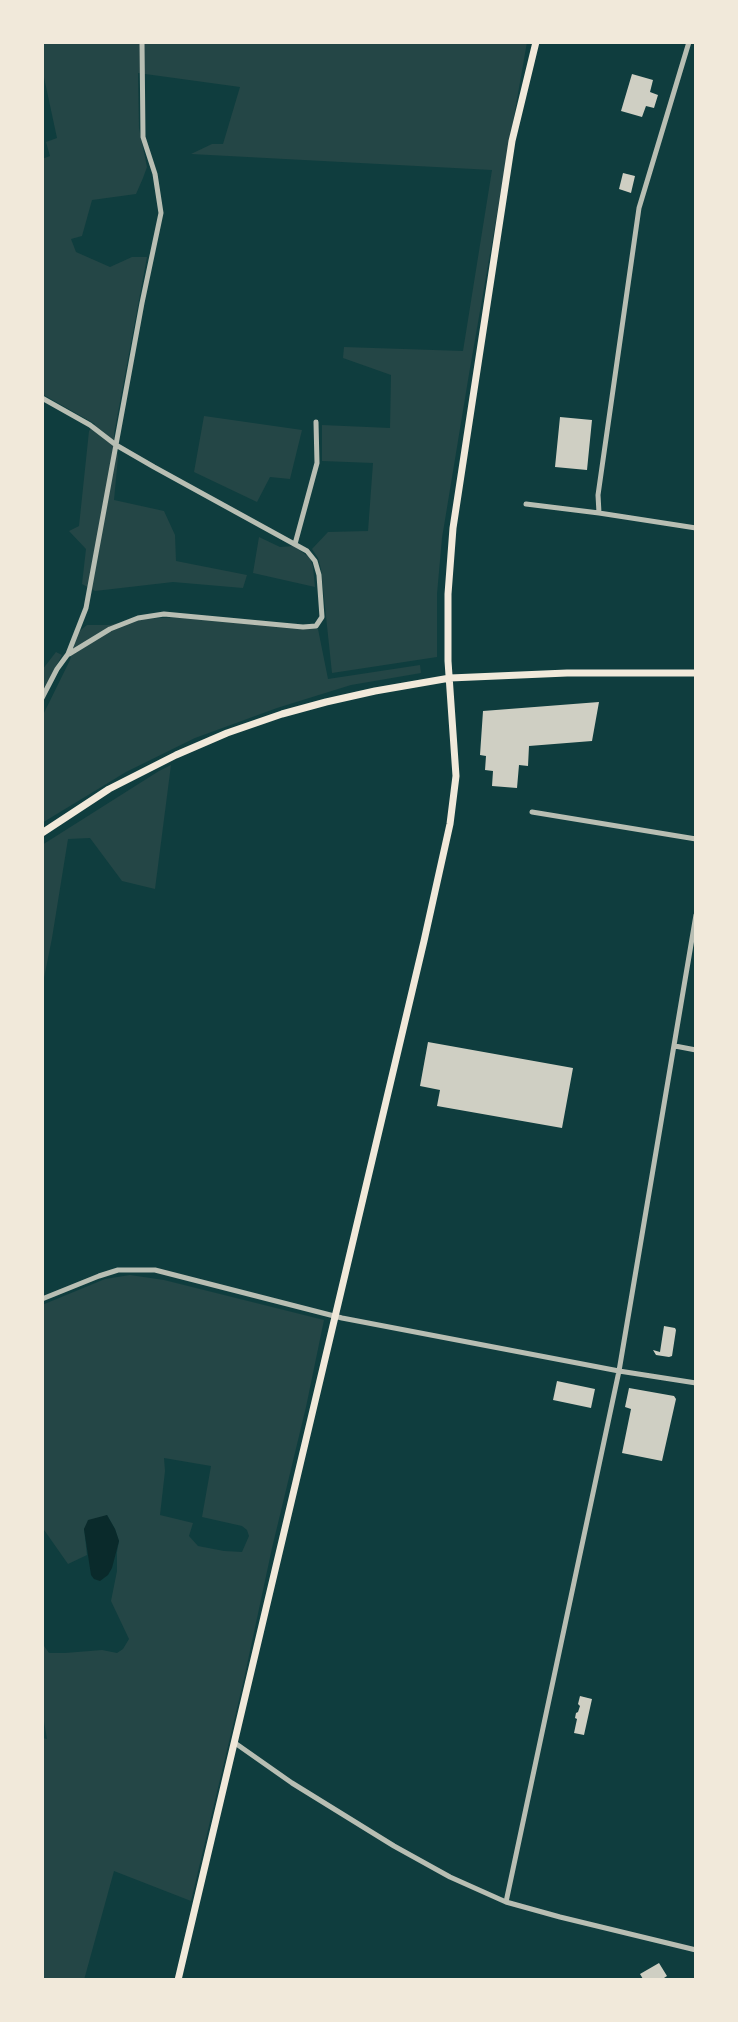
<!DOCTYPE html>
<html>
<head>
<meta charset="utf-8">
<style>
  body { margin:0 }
  #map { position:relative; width:738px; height:2022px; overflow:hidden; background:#0f3d3e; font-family:Rubik,sans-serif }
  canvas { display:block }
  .frame { position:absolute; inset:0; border:44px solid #f1e9da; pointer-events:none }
</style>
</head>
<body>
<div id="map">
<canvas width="738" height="2022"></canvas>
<div class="frame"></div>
</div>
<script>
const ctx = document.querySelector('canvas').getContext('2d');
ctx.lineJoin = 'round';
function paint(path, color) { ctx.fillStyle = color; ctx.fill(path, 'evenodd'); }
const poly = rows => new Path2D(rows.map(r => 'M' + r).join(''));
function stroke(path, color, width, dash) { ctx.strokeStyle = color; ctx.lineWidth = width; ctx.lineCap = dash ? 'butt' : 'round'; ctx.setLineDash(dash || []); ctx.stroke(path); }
const green = poly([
  [42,42,527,42,469,374,442,538,437,594,437,657,332,673,321,569,318,558,312,549,328,532,368,531,373,463,322,461,322,425,390,428,391,375,343,358,344,347,463,351,492,170,191,154,212,144,223,144,240,87,138,73,139,128,147,167,143,178,136,194,92,200,82,236,71,239,76,252,110,267,132,257,147,257,114,434,118,457,114,500,164,511,175,535,176,561,247,575,243,588,173,582,95,591,82,584,86,549,69,531,79,526,89,431,95,424,42,394,42,159,50,156,46,142,57,138,42,68],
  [204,416,302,430,290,479,270,477,257,502,194,472],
  [259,537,280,547,294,546,310,558,313,567,315,587,253,573],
  [182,617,318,629,328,679,420,665,421,673,351,685,277,708,195,738,126,772,42,823,42,717,70,660,77,633,87,625,109,625,140,619],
  [56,652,62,655,42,693,42,670],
  [171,765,155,889,122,881,90,838,68,839,52,938,42,988,42,845,159,771],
  [130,1275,164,1280,324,1320,306,1407,272,1548,244,1679,191,1901,114,1871,84,1980,42,1980,42,1738,47,1739,42,1710,42,1643,49,1653,65,1653,102,1650,117,1653,123,1649,129,1639,111,1601,117,1571,117,1552,119,1541,115,1529,107,1515,84,1529,87,1555,68,1564,42,1527,42,1305,105,1279],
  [164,1458,211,1466,202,1517,242,1526,247,1530,249,1536,242,1552,224,1551,198,1546,189,1536,193,1523,160,1515,165,1471]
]);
const water = poly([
  [107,1515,115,1529,119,1541,112,1568,108,1575,100,1581,94,1579,91,1575,84,1529,88,1520]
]);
const building = poly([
  [632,74,653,80,650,92,658,95,654,108,646,106,642,117,621,111],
  [623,173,635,176,631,193,619,189],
  [560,417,592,420,587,470,555,467],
  [599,702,592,741,529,746,528,766,519,765,517,788,492,786,493,771,485,770,486,756,480,755,483,711],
  [428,1042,573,1068,562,1128,437,1106,440,1090,420,1086],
  [664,1326,675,1328,676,1330,672,1356,669,1357,656,1355,653,1350,660,1352],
  [557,1381,595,1389,591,1408,553,1400],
  [629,1388,674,1396,676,1399,662,1461,622,1453,631,1409,625,1407],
  [580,1696,592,1699,584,1735,574,1733,577,1719,575,1718,576,1713,578,1712,580,1706,578,1704],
  [659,1963,667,1976,661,1980,643,1979,640,1974]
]);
const minor = poly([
  [42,398,90,425,116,445,154,467,307,551,315,561,319,575,322,617,316,626,303,627,164,614,138,618,110,629,69,654],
  [526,504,599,513,696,528],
  [599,513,598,495,639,208,689,42],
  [295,544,317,463,316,422],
  [42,698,57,669,68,654,86,608,142,303,161,213,155,174,143,137,142,42],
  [532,812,696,839],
  [675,1046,696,1050],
  [42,1299,99,1276,118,1270,155,1270,342,1318,619,1371,696,1383],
  [235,1743,292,1783,394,1846,450,1877,506,1902,560,1917,696,1950],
  [506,1902,619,1371,696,915]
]);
const secondary = poly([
  [42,833,109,789,176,755,227,733,282,714,326,702,375,691,450,678,567,673,696,673],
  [178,1980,424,941,450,824,456,776,448,661,448,594,453,528,512,141,536,42]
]);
paint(green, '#244646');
paint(water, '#0a2a2b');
paint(building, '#cfcfc3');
stroke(minor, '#b8beb3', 5);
stroke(secondary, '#f1e9da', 7);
</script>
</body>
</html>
